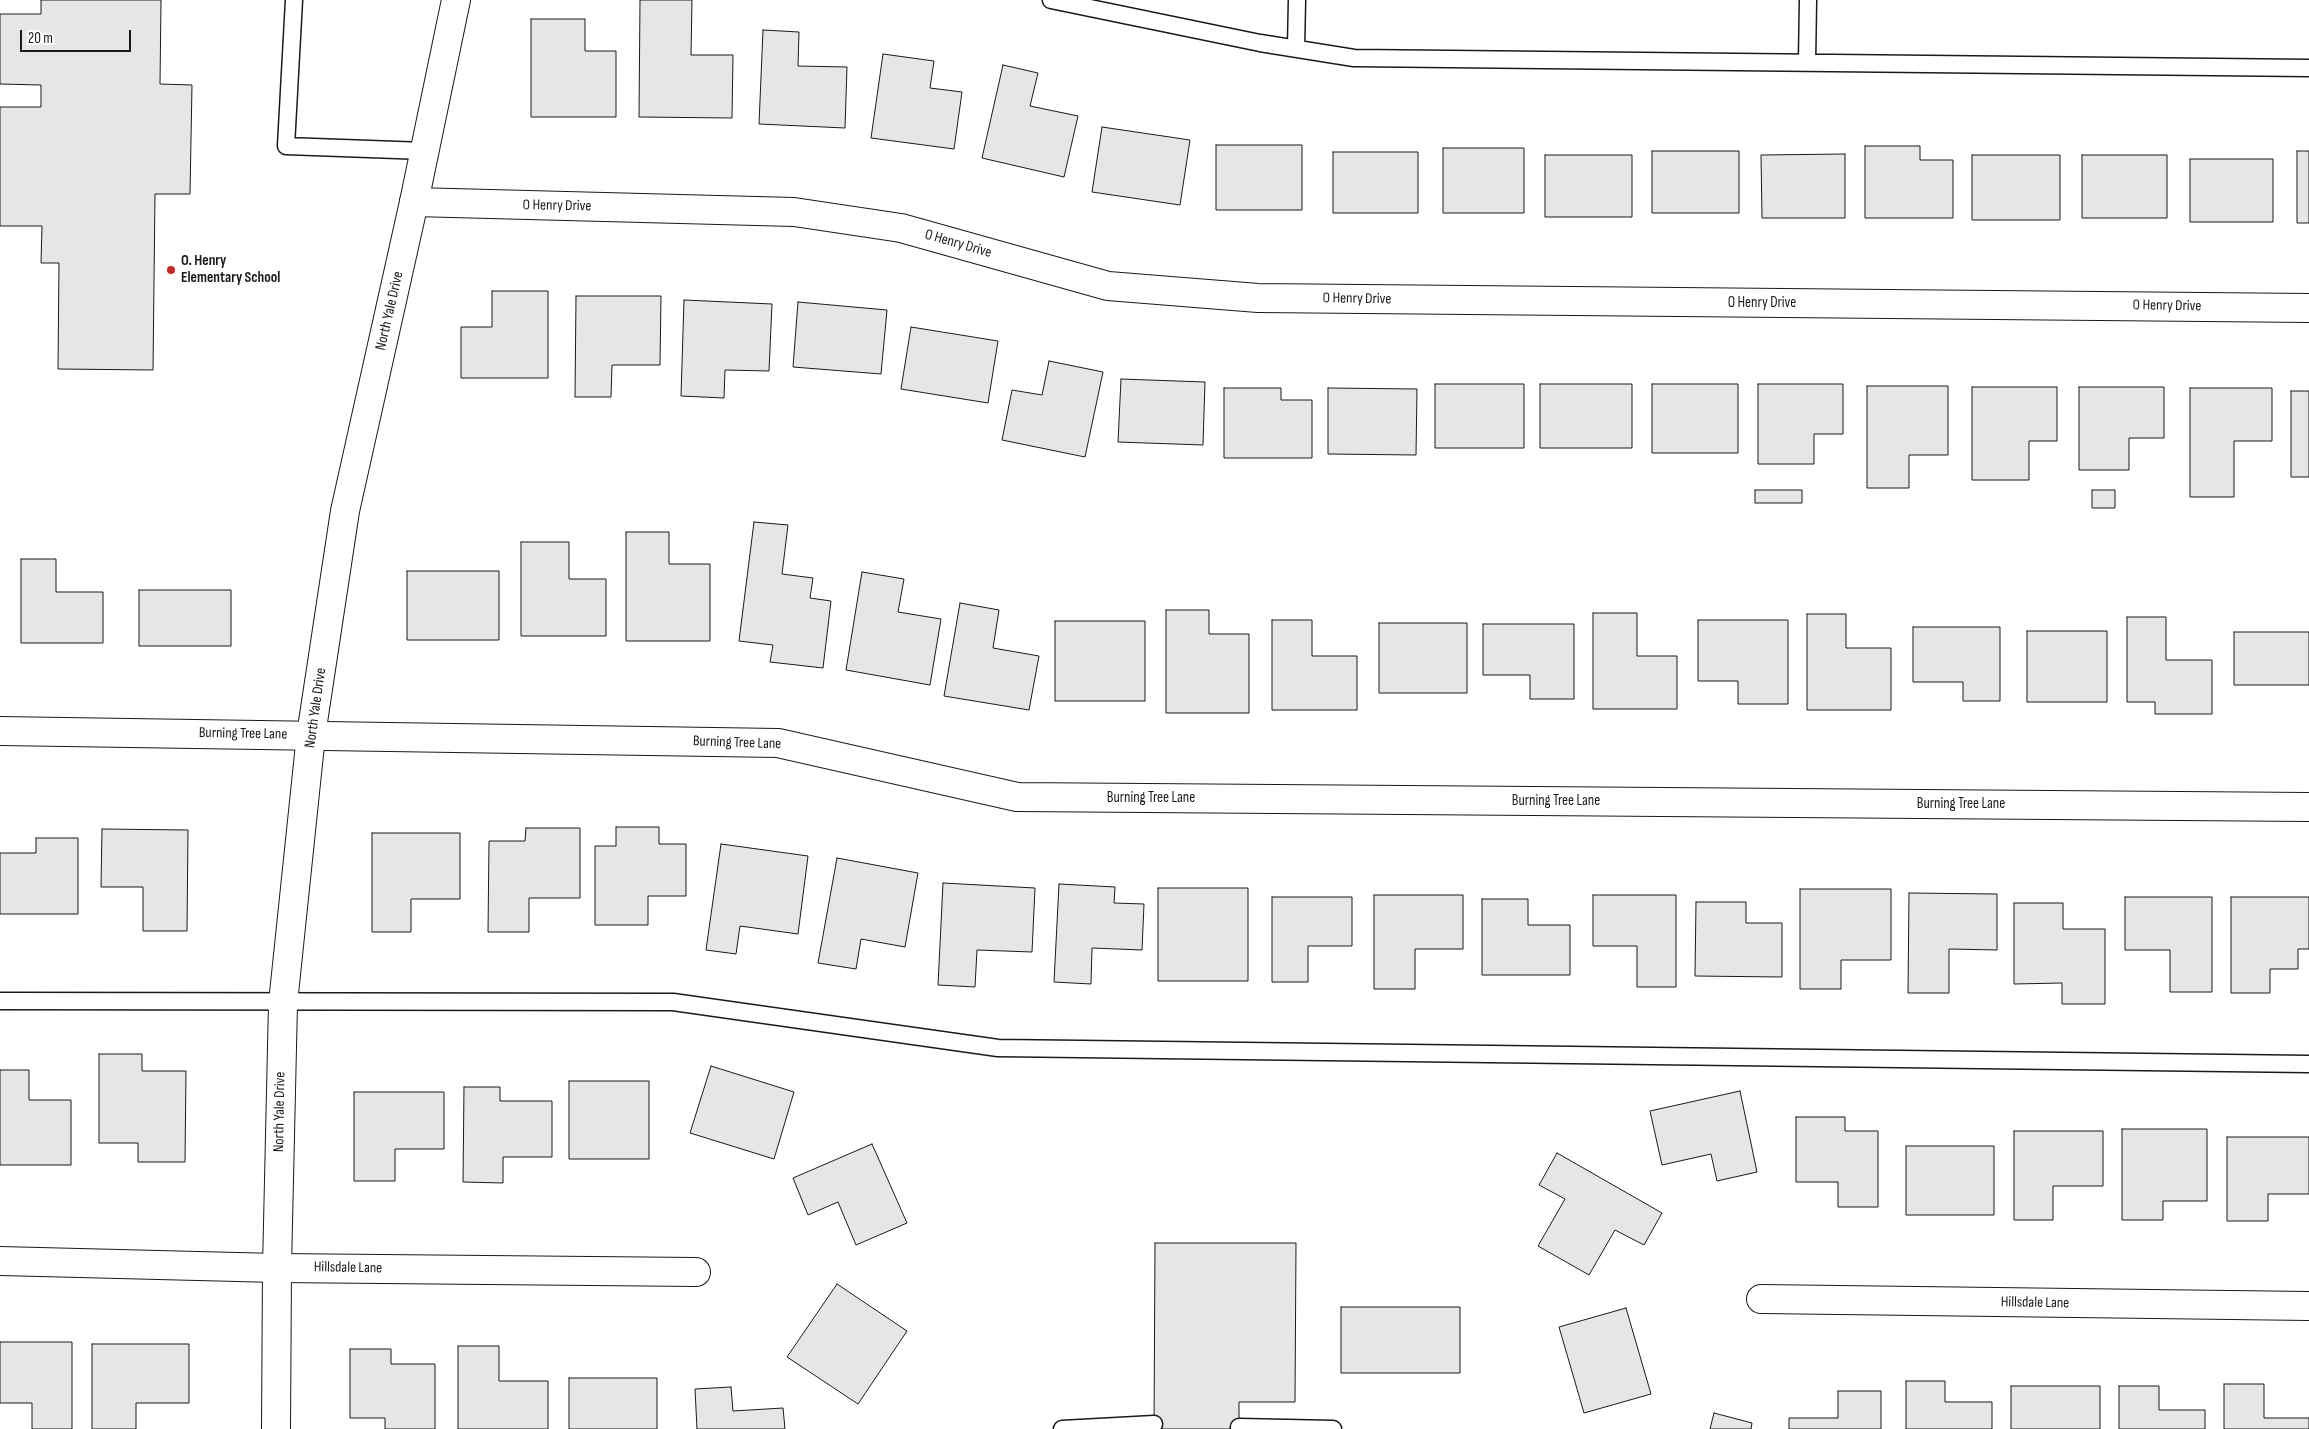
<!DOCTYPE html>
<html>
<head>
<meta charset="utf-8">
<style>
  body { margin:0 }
  #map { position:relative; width:2309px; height:1429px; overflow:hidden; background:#fff; font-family:"Sofia Sans Condensed",sans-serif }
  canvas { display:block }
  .scale { position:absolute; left:20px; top:30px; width:111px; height:22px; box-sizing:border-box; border:2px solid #1a1a1a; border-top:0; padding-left:6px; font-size:15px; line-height:18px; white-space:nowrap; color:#1a1a1a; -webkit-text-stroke:4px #fff; paint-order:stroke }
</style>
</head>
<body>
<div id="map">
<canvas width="2309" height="1429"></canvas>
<div class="scale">20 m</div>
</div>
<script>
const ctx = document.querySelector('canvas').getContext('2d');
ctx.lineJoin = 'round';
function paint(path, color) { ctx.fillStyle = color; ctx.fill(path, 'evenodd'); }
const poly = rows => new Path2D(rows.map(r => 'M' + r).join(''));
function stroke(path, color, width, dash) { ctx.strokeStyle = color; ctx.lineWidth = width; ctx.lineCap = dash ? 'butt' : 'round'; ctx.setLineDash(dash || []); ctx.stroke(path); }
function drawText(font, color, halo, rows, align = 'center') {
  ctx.font = font + ' "Sofia Sans Condensed",sans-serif'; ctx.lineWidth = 4; ctx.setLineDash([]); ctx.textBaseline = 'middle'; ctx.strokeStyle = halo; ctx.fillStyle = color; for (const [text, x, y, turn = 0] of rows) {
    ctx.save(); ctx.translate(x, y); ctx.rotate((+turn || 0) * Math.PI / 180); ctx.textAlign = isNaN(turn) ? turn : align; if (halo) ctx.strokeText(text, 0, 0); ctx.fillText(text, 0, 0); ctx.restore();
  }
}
const building = poly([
  [41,0,161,0,160,84,192,85,190,194,155,194,153,370,58,369,59,263,41,263,42,226,0,226,0,107,41,107,41,85,0,84,0,14,41,14,41,0],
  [640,0,692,0,691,55,733,55,732,118,639,117,640,0],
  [531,19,585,19,585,51,616,51,616,117,531,117,531,19],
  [763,30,799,32,798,66,847,67,845,128,759,124,763,30],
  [883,54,934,61,930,88,962,92,954,149,871,138,883,54],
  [1003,65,1038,73,1030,106,1078,116,1064,177,982,158,1003,65],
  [1102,127,1190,140,1180,205,1092,192,1102,127],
  [1216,145,1302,145,1302,210,1216,210,1216,145],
  [1865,146,1920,146,1920,160,1953,160,1953,218,1865,218,1865,146],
  [1443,148,1524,148,1524,213,1443,213,1443,148],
  [1652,151,1739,151,1739,213,1652,213,1652,151],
  [2297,151,2309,151,2309,223,2297,223,2297,151],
  [1333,152,1418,152,1418,213,1333,213,1333,152],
  [1845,154,1845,218,1762,218,1761,155,1845,154],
  [1545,155,1632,155,1632,217,1545,217,1545,155],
  [1972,155,2060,155,2060,220,1972,220,1972,155],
  [2082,155,2167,155,2167,218,2082,218,2082,155],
  [2190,159,2273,159,2273,222,2190,222,2190,159],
  [492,291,548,291,548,378,461,378,461,327,492,327,492,291],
  [576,296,661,296,660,365,612,365,611,397,575,397,576,296],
  [684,300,772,304,769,371,725,370,724,398,681,396,684,300],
  [798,302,887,310,881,374,793,367,798,302],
  [911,327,998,341,988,403,901,389,911,327],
  [1049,361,1103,372,1085,457,1002,440,1012,390,1042,395,1049,361],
  [1121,379,1205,382,1203,445,1118,442,1121,379],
  [1435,384,1524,384,1524,448,1435,448,1435,384],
  [1540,384,1632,384,1632,448,1540,448,1540,384],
  [1652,384,1738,384,1738,453,1652,453,1652,384],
  [1758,384,1843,384,1843,434,1814,434,1814,464,1758,464,1758,384],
  [1867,386,1948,386,1948,455,1909,455,1909,488,1867,488,1867,386],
  [1972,387,2057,387,2057,441,2029,441,2029,480,1972,480,1972,387],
  [2079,387,2164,387,2164,438,2129,438,2129,470,2079,470,2079,387],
  [1224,388,1281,388,1281,400,1312,400,1312,458,1224,458,1224,388],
  [1328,388,1417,389,1416,455,1328,454,1328,388],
  [2190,388,2272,388,2272,441,2234,441,2234,497,2190,497,2190,388],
  [2291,391,2309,391,2309,477,2291,477,2291,391],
  [1755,490,1802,490,1802,503,1755,503,1755,490],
  [2092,490,2115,490,2115,508,2092,508,2092,490],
  [754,522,788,525,782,574,813,578,810,598,831,601,823,668,770,662,773,645,739,641,754,522],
  [626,532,669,532,669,564,710,564,710,641,626,641,626,532],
  [521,542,569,542,569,579,606,579,606,636,521,636,521,542],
  [21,559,56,559,56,592,103,592,103,643,21,643,21,559],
  [407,571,499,571,499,640,407,640,407,571],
  [862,572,904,579,898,612,941,619,930,685,846,670,862,572],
  [139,590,231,590,231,646,139,646,139,590],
  [960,603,999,610,993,648,1039,656,1029,710,944,696,960,603],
  [1166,610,1209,610,1209,634,1249,634,1249,713,1166,713,1166,610],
  [1593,613,1637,613,1637,656,1677,656,1677,709,1593,709,1593,613],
  [1807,614,1846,614,1846,648,1891,648,1891,710,1807,710,1807,614],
  [2127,617,2166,617,2166,660,2212,660,2212,714,2155,714,2155,702,2127,702,2127,617],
  [1272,620,1312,620,1312,656,1357,656,1357,710,1272,710,1272,620],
  [1698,620,1788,620,1788,704,1738,704,1738,681,1698,681,1698,620],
  [1055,621,1145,621,1145,701,1055,701,1055,621],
  [1379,623,1467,623,1467,693,1379,693,1379,623],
  [1483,624,1574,624,1574,699,1530,699,1530,675,1483,675,1483,624],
  [1913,627,2000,627,2000,701,1963,701,1963,682,1913,682,1913,627],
  [2027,631,2107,631,2107,702,2027,702,2027,631],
  [2234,632,2309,632,2309,685,2234,685,2234,632],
  [616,827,659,827,659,844,686,844,686,896,648,896,648,925,595,925,595,846,616,846,616,827],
  [526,828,580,828,580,898,529,898,529,932,488,932,489,841,525,841,526,828],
  [102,829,188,830,187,931,143,931,143,887,101,887,102,829],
  [372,833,460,833,460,899,411,899,411,932,372,932,372,833],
  [36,838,78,838,78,914,0,914,0,853,36,853,36,838],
  [721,844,808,856,798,934,740,926,736,954,706,950,721,844],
  [837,858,918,873,905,947,861,939,856,969,818,963,837,858],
  [943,883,1035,888,1032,952,977,950,975,987,938,985,943,883],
  [1059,884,1115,887,1114,903,1144,904,1142,950,1092,948,1091,984,1054,982,1059,884],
  [1158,888,1248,888,1248,981,1158,981,1158,888],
  [1800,889,1891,889,1891,960,1841,960,1841,989,1800,989,1800,889],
  [1909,893,1997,894,1997,950,1949,949,1949,993,1908,993,1909,893],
  [1374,895,1463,895,1463,949,1415,949,1415,989,1374,989,1374,895],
  [1593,895,1676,895,1676,987,1637,987,1637,946,1593,946,1593,895],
  [1272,897,1352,897,1352,946,1308,946,1308,982,1272,982,1272,897],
  [2125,897,2212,897,2212,992,2170,992,2170,950,2125,950,2125,897],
  [2231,897,2309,897,2309,949,2298,949,2298,969,2270,969,2270,993,2231,993,2231,897],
  [1482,899,1528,899,1528,925,1570,925,1570,975,1482,975,1482,899],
  [1696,902,1746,902,1746,923,1782,923,1782,977,1695,976,1696,902],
  [2014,903,2063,903,2063,929,2105,929,2105,1004,2062,1004,2062,983,2014,984,2014,903],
  [99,1054,142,1054,142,1071,186,1071,185,1162,138,1162,138,1143,99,1143,99,1054],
  [711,1066,794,1092,774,1159,690,1133,711,1066],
  [0,1070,29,1070,29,1100,71,1100,71,1165,0,1165,0,1070],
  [569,1081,649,1081,649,1159,569,1159,569,1081],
  [464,1087,500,1087,500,1101,552,1101,552,1157,503,1157,503,1183,463,1182,464,1087],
  [1740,1091,1757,1172,1717,1181,1711,1154,1662,1165,1650,1111,1740,1091],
  [354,1092,444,1092,444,1149,395,1149,395,1181,354,1181,354,1092],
  [1796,1117,1845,1117,1845,1131,1878,1131,1878,1207,1838,1207,1838,1182,1796,1182,1796,1117],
  [2122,1129,2207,1129,2207,1201,2163,1201,2163,1220,2122,1220,2122,1129],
  [2014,1131,2103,1131,2103,1186,2053,1186,2053,1220,2014,1220,2014,1131],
  [2227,1137,2309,1137,2309,1194,2268,1194,2268,1221,2227,1221,2227,1137],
  [872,1144,907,1223,856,1245,838,1202,808,1215,793,1178,872,1144],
  [1906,1146,1994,1146,1994,1215,1906,1215,1906,1146],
  [1557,1153,1662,1213,1644,1245,1615,1230,1589,1275,1538,1246,1565,1199,1539,1185,1557,1153],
  [1155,1243,1296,1243,1295,1402,1239,1402,1239,1429,1154,1429,1155,1243],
  [837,1284,907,1331,858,1404,787,1357,837,1284],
  [1341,1307,1460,1307,1460,1373,1341,1373,1341,1307],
  [1626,1308,1651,1394,1584,1413,1559,1327,1626,1308],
  [0,1342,72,1342,72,1429,32,1429,32,1403,0,1403,0,1342],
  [92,1344,189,1344,189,1403,136,1403,136,1429,92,1429,92,1344],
  [458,1346,499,1346,499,1381,548,1381,548,1429,458,1429,458,1346],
  [350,1349,391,1349,391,1364,435,1364,435,1429,385,1429,385,1418,350,1418,350,1349],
  [569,1378,657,1378,657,1429,569,1429,569,1378],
  [1906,1381,1945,1381,1945,1402,1992,1402,1992,1429,1906,1429,1906,1381],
  [2224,1384,2264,1384,2264,1418,2309,1418,2309,1429,2224,1429,2224,1384],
  [2011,1386,2100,1386,2100,1429,2011,1429,2011,1386],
  [2119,1386,2159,1386,2159,1410,2205,1410,2205,1429,2119,1429,2119,1386],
  [731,1387,733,1411,783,1408,785,1429,697,1429,695,1389,731,1387],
  [1838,1391,1881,1391,1881,1429,1789,1429,1789,1418,1838,1418,1838,1391],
  [1714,1413,1752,1423,1751,1429,1710,1429,1714,1413]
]);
const lane = poly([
  [294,0,286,146,425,151],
  [1051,0,1260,43,1354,58,2309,68],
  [1296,48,1297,0],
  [1807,62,1808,0],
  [0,1001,673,1002,998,1048,2309,1064],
  [1239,1427,1333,1429],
  [1062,1429,1154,1424]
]);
const street = poly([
  [414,202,794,212,901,228,1108,286,1258,298,2309,308],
  [0,731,778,743,1017,797,2309,807],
  [0,1261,277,1268,696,1272],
  [1761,1299,2309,1306]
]);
const secondary = poly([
  [276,1429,277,1268,283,1003,311,735,345,511,414,202,456,0]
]);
const markers = [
  [171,270,5,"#c62828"]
];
const streetNames = [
  ["O Henry Drive",557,206,1],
  ["O Henry Drive",958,244,16],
  ["O Henry Drive",1357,299,1],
  ["O Henry Drive",1762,303],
  ["O Henry Drive",2167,306,1],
  ["North Yale Drive",390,311,-77],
  ["North Yale Drive",316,708,-82],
  ["Burning Tree Lane",243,734,1],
  ["Burning Tree Lane",737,743,2],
  ["Burning Tree Lane",1151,798],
  ["Burning Tree Lane",1556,801],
  ["Burning Tree Lane",1961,804],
  ["North Yale Drive",280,1112,-89],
  ["Hillsdale Lane",348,1268,1],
  ["Hillsdale Lane",2035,1303,1]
];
const poiNames = [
  ["O. Henry",181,261],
  ["Elementary School",181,278]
];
paint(building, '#e6e6e6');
stroke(building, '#1a1a1a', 1);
stroke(lane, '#1a1a1a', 19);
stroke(street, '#1a1a1a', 30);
stroke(secondary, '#1a1a1a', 30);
stroke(lane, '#fff', 16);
stroke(street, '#fff', 28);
stroke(secondary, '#fff', 28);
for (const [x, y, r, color] of markers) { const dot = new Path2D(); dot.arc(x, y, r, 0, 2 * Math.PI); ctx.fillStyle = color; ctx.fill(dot); stroke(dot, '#fff', 2); }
drawText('15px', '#1a1a1a', '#fff', streetNames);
drawText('bold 15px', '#1a1a1a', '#fff', poiNames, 'left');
</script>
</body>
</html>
